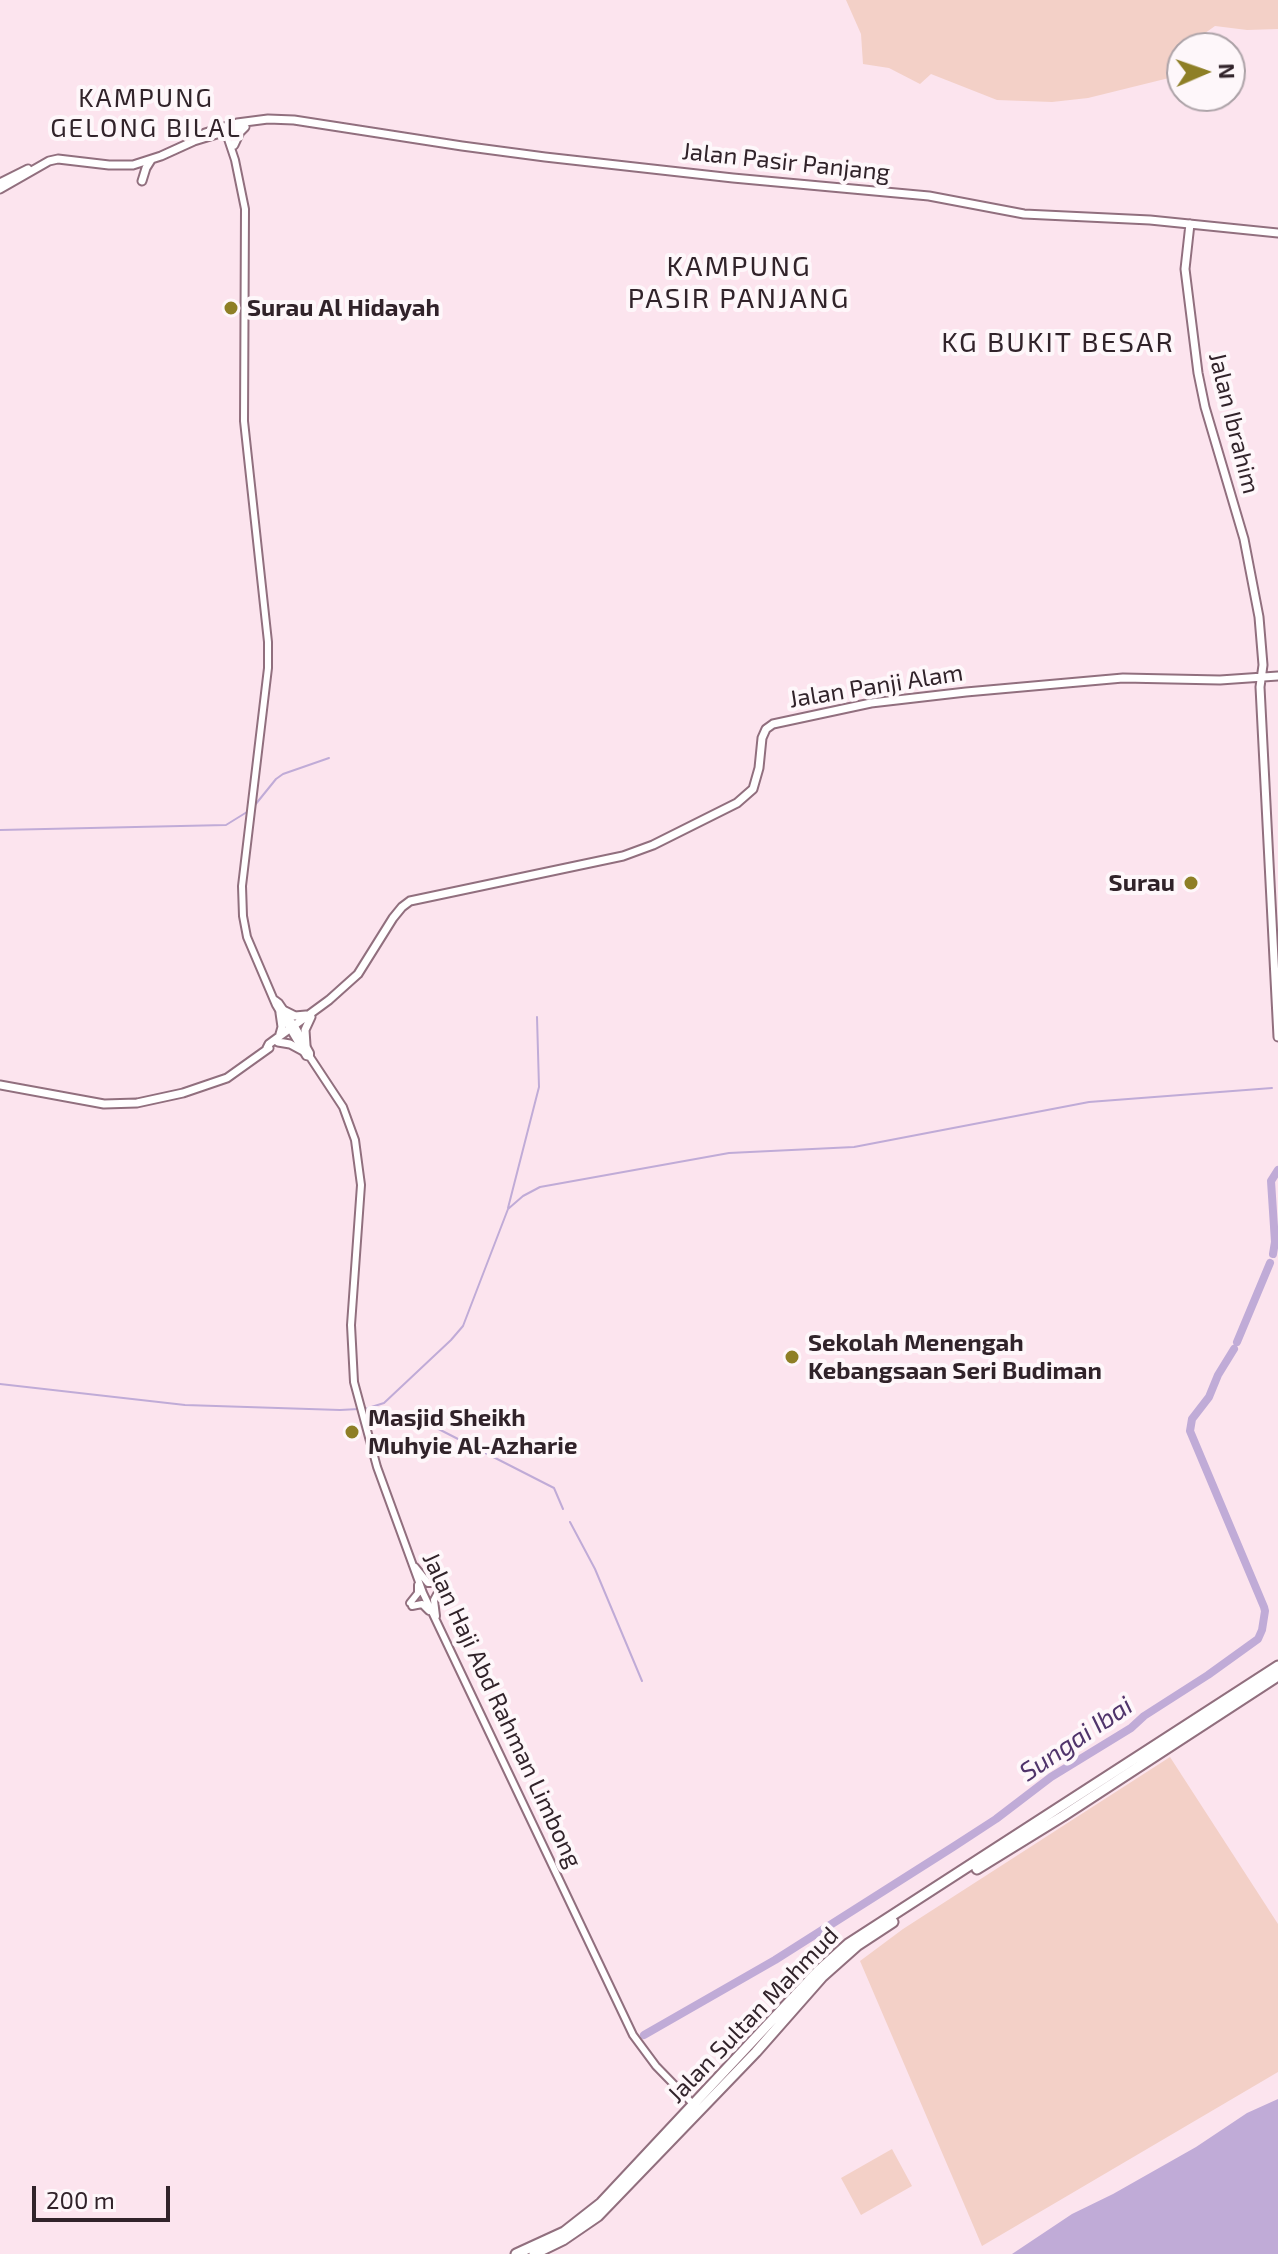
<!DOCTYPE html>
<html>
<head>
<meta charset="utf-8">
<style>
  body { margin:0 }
  #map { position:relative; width:1278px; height:2254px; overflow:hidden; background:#fce4ee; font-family:"Exo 2",sans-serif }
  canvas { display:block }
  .north { position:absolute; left:1166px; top:32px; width:80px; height:80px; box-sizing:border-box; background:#fef7fa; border:2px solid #aca2a7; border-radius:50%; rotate:88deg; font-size:22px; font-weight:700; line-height:32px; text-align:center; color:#31232a }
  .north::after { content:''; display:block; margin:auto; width:28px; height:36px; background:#8e7f26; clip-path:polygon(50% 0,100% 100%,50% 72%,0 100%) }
  .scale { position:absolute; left:32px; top:2186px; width:138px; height:36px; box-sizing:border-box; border:4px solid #31232a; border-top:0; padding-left:10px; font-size:24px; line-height:28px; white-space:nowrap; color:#31232a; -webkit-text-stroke:6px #fef7fa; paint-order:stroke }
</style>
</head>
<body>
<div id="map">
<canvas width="1278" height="2254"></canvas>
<div class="north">N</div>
<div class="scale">200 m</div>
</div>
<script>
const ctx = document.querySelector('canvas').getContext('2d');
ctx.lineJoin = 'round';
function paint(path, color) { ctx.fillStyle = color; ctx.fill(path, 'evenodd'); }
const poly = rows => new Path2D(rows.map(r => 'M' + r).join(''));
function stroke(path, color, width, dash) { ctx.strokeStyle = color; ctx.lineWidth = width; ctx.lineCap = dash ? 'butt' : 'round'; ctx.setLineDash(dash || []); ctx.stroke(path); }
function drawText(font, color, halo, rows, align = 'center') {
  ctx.font = font + ' "Exo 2",sans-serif'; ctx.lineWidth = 8; ctx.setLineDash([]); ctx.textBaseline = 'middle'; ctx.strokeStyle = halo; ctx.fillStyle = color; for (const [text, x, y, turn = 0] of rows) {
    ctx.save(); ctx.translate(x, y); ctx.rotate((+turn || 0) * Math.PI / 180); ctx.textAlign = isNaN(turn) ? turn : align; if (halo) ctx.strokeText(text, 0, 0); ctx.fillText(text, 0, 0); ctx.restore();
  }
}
const green = poly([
  [846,0,1278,0,1278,29,1247,30,1215,26,1201,36,1198,48,1182,48,1182,68,1169,78,1088,98,1052,102,997,100,931,74,920,84,889,68,863,64,861,34],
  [1170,1757,1278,1924,1278,2072,982,2246,860,1961,903,1929],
  [892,2149,912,2186,861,2215,841,2178]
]);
const water = poly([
  [1278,2099,1278,2254,1012,2254,1072,2214,1113,2194,1196,2147,1247,2113]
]);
const stream = poly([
  [255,805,276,779,283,774,329,758],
  [0,830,226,825,247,812],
  [508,1208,539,1087,537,1017],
  [0,1384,185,1405,340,1410,359,1409],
  [372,1408,390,1414,413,1416,554,1488,563,1509],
  [365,1409,384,1403,451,1340,463,1326,508,1209,523,1196,540,1187,729,1153,854,1147,1089,1102,1272,1088],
  [570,1522,595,1569,642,1681]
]);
const river = poly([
  [1273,1254,1275,1242,1271,1181,1278,1170],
  [1237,1342,1270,1263],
  [644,2035,775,1960,953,1847,996,1819,1051,1777,1131,1728,1144,1716,1208,1675,1258,1639,1262,1630,1265,1611,1264,1607,1190,1431,1192,1419,1209,1397,1218,1375,1234,1349]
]);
const minor = poly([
  [225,130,235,160,245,209,244,421,268,642,268,668,242,886,243,916,247,937,276,1005,306,1056,310,1057,343,1107,355,1140,361,1185,351,1325,354,1382,377,1467,423,1593,633,2035,656,2066,693,2104],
  [275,1000,279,1003,296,1028,310,1053,310,1057],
  [415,1567,428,1583,440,1583],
  [410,1603,418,1593,418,1585],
  [412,1606,422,1604,429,1611],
  [436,1616,434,1600,441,1587]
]);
const major = poly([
  [194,141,205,133,237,123,268,119,294,120,462,146,545,157,733,178,929,196,1024,214,1150,220,1278,233],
  [234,145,240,132,245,127],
  [142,181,146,168,151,160],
  [0,183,28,169],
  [0,189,49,161,58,159,109,165,133,165,161,156,194,141,240,127],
  [1190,224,1185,269,1198,373,1205,407,1244,539,1259,617,1263,665,1260,687,1278,1037],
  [285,1011,295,1016,306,1015],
  [280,1034,282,1027,280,1013],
  [278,1042,290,1044,303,1051],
  [306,1045,305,1030,311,1017],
  [267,1048,269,1044,329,1000,358,974,393,918,402,907,410,901,623,856,653,845,737,803,753,789,759,768,762,738,766,729,773,724,871,703,966,692,1123,678,1220,680,1278,676],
  [0,1085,104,1104,137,1103,183,1093,227,1078,269,1048]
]);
const highway = poly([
  [977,1869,1063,1816,1278,1676],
  [516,2254,564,2232,601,2203,818,1971,848,1944,1278,1666],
  [534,2254,563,2240,598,2216,756,2052,822,1977,858,1945,893,1922]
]);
const markers = [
  [231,308,8,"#8e7f26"],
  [1191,883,8,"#8e7f26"],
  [792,1357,8,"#8e7f26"],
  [352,1432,8,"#8e7f26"]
];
const streetNames = [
  ["Jalan Pasir Panjang",786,162,6],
  ["Jalan Ibrahim",1234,423,76],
  ["Jalan Panji Alam",876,686,-9],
  ["Jalan Haji Abd Rahman Limbong",502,1710,65],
  ["Jalan Sultan Mahmud",753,2015,-46]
];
const poiNames = [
  ["Surau Al Hidayah",247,308],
  ["Surau",1175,883,"right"],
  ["Sekolah Menengah",808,1343],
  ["Kebangsaan Seri Budiman",808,1371],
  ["Masjid Sheikh",368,1418],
  ["Muhyie Al-Azharie",368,1446]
];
const neighbourhoodNames = [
  ["KAMPUNG",146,98],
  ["GELONG BILAL",146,128]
];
const waterNames = [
  ["Sungai Ibai",1076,1739,-34]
];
const quarterNames = [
  ["KAMPUNG",739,267],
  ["PASIR PANJANG",739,299],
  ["KG BUKIT BESAR",1058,343]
];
paint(green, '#f3d0c7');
paint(water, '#c0abd7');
stroke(stream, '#c0abd7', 2);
stroke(river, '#c0abd7', 8);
stroke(minor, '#916f7e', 10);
stroke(major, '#916f7e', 11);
stroke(highway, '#916f7e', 13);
stroke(minor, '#fff', 6);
stroke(major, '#fff', 7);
stroke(highway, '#fff', 9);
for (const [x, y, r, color] of markers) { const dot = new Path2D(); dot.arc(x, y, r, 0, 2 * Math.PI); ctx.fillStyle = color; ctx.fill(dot); stroke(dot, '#fef7fa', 3); }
drawText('24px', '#31232a', '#fef7fa', streetNames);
drawText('bold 24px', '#31232a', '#fef7fa', poiNames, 'left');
ctx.letterSpacing = '2px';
drawText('26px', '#31232a', '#fef7fa', neighbourhoodNames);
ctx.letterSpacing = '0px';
drawText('italic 26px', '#50346b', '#fef7fa', waterNames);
ctx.letterSpacing = '2px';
drawText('28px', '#31232a', '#fef7fa', quarterNames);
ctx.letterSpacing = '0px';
</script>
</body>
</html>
